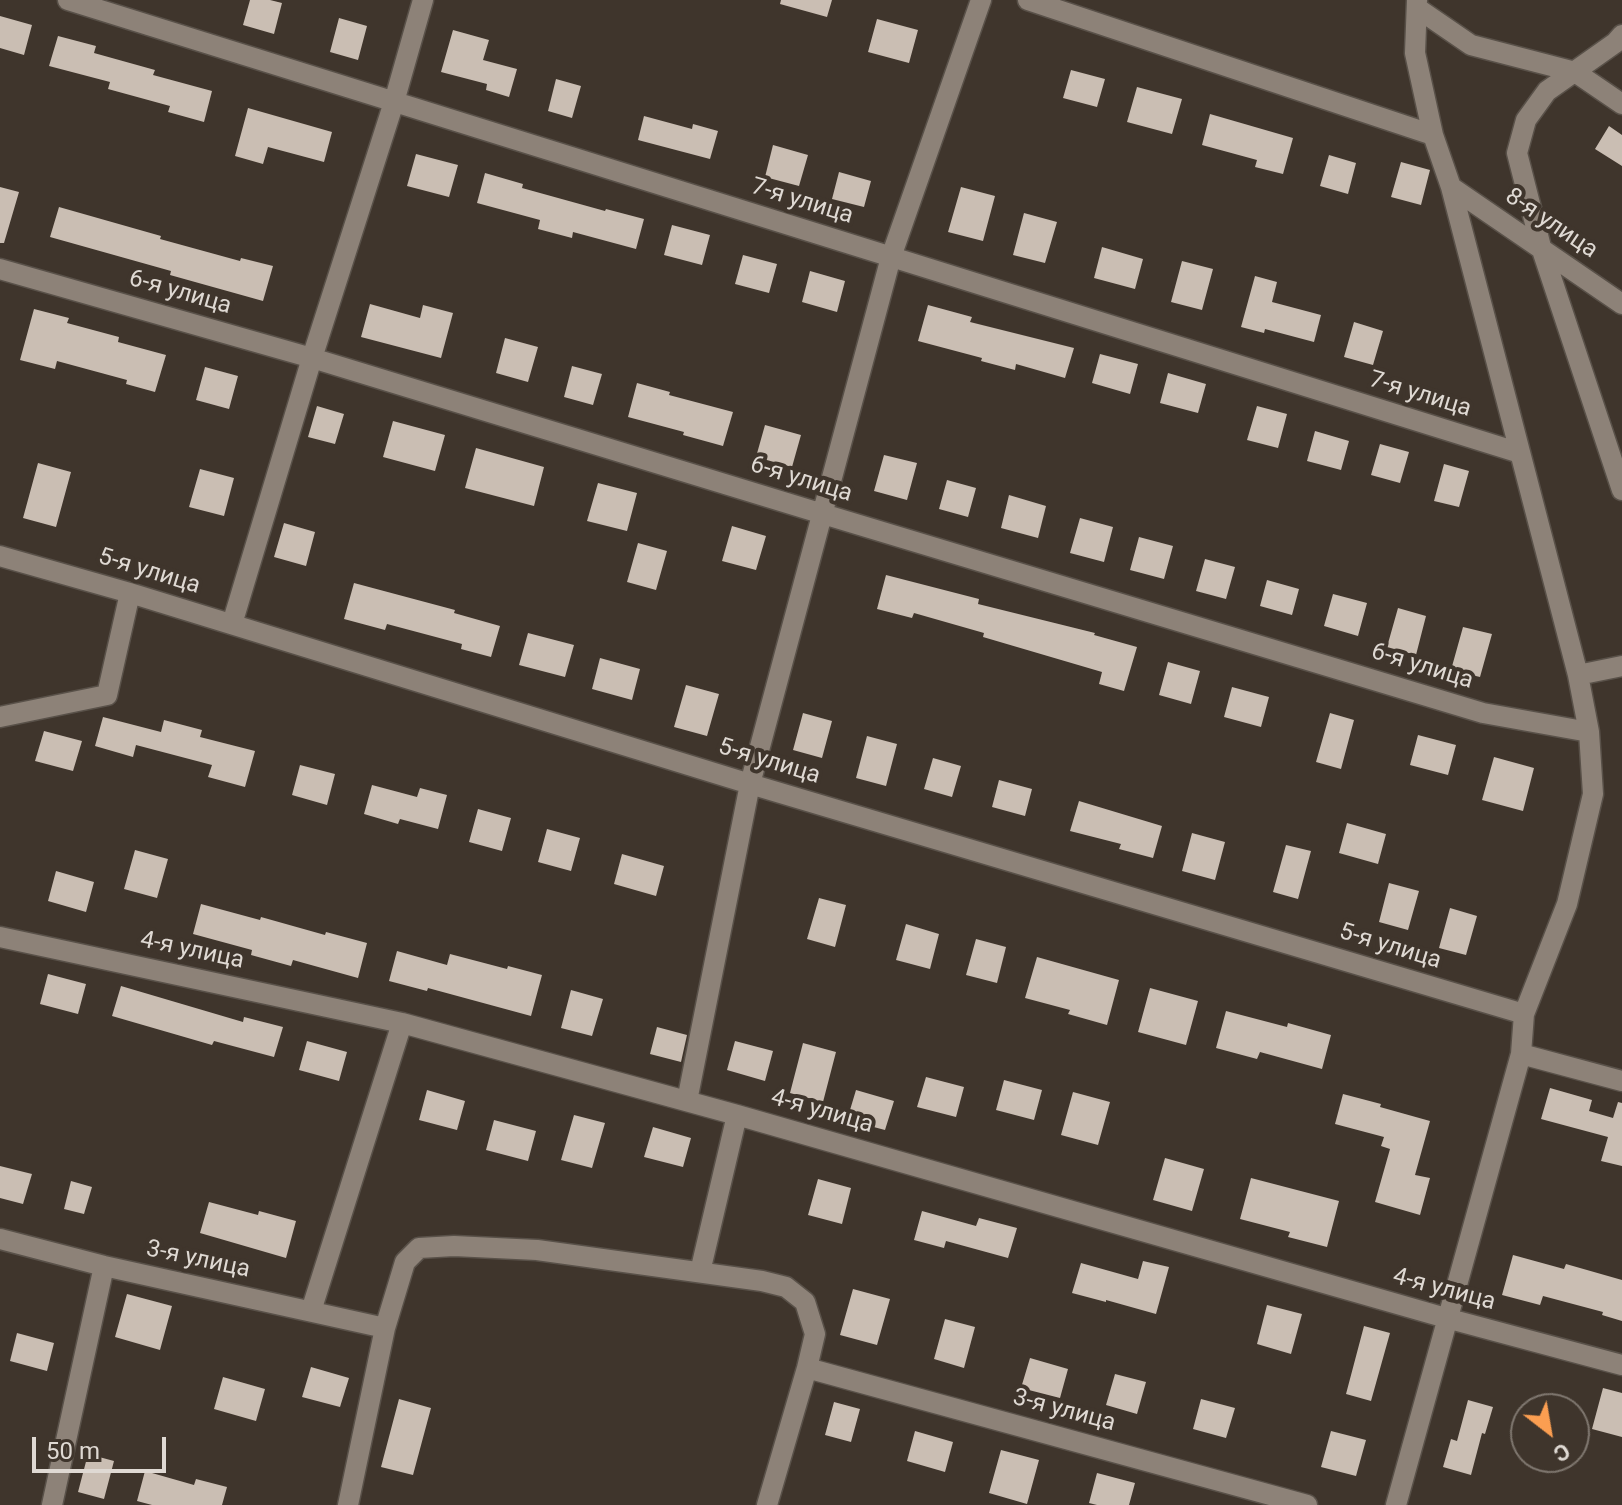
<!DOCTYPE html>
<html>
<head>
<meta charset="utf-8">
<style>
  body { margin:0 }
  #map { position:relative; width:1622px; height:1505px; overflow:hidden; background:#3f352c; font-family:Roboto,sans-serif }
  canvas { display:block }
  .north { position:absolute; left:1510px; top:1393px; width:80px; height:80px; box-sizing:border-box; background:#3f352c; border:2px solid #7f776f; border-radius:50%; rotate:149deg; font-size:22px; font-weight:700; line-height:32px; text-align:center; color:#dfd9d3 }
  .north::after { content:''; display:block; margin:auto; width:28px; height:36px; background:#fb9e51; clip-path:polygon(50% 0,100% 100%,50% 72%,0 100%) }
  .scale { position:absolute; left:32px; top:1437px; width:134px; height:36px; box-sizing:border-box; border:4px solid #dfd9d3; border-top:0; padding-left:10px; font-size:24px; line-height:28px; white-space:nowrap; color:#dfd9d3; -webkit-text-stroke:6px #3f352c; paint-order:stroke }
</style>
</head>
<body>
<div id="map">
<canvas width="1622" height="1505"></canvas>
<div class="north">С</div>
<div class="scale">50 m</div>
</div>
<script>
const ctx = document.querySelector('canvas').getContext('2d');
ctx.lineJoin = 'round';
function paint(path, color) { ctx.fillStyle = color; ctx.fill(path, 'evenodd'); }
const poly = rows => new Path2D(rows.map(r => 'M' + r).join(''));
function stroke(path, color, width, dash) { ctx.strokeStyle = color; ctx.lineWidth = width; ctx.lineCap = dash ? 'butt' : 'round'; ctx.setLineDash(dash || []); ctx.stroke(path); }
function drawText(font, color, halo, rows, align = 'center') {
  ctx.font = font + ' Roboto,sans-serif'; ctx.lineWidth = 8; ctx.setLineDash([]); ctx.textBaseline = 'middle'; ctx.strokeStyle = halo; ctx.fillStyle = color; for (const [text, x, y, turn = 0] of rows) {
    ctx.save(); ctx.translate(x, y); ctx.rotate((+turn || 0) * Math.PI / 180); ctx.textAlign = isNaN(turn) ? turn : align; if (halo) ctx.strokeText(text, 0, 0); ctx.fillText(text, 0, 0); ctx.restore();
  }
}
const building = poly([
  [250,0,270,0,282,3,274,34,243,25],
  [781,0,832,0,827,17,780,4],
  [0,16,32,25,24,55,0,48],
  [339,18,367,26,358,60,330,52],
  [877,19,918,30,909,63,868,52],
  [453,30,489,40,483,60,517,69,509,97,486,90,487,84,441,72],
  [58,36,96,46,94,53,155,70,153,75,212,91,204,122,168,112,170,106,108,89,110,82,49,66],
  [1071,70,1105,79,1097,107,1063,98],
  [556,79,581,86,572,118,548,111],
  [1137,87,1182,99,1172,134,1127,122],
  [248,108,332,132,324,162,268,147,263,164,235,156],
  [1210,114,1293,138,1283,174,1255,167,1257,160,1202,145],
  [644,116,692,129,693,124,718,131,710,159,638,140],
  [1609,126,1622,135,1622,166,1595,149],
  [773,145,808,155,799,186,765,177],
  [416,154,458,165,449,197,407,186],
  [1329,155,1356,163,1348,194,1320,186],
  [1401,162,1430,170,1421,205,1391,197],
  [839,172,871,181,864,207,832,199],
  [485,173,523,184,522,188,605,211,606,209,644,219,636,249,573,232,572,238,538,229,540,220,477,203],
  [0,187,19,192,4,243,0,243],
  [961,187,995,196,983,241,948,232],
  [59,207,161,236,160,239,240,261,241,258,273,266,263,301,170,275,171,271,50,237],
  [1024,213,1057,222,1045,263,1013,255],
  [672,225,710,235,702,265,664,255],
  [1102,247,1143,259,1135,289,1094,278],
  [743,255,777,264,769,293,735,284],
  [1182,261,1213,269,1202,310,1171,302],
  [810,271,845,281,837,312,802,302],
  [1255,276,1277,282,1272,302,1321,315,1314,342,1265,329,1264,333,1241,327],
  [370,304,420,318,423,305,453,313,441,358,361,337],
  [928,305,972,317,970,322,1074,348,1065,378,1016,364,1015,370,981,361,982,358,918,341],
  [34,309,69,318,67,323,119,337,118,342,166,355,155,392,126,384,127,380,57,361,55,369,20,360],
  [1354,322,1383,331,1373,365,1344,357],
  [505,338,538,347,528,382,496,373],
  [1100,354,1138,364,1130,394,1092,383],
  [572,366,602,374,593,405,564,397],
  [205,367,238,376,229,409,196,400],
  [1168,373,1206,384,1198,413,1160,403],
  [637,383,670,392,669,395,733,412,723,446,683,435,684,432,628,417],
  [317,406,344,414,335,444,308,437],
  [1257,406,1287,414,1278,448,1247,440],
  [393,421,445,435,435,471,383,457],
  [765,425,801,435,792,467,756,457],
  [1315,431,1349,441,1341,470,1307,461],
  [1380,444,1409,452,1400,483,1371,475],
  [476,448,544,467,534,506,465,488],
  [884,455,917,463,907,500,874,491],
  [38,463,71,472,56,527,23,518],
  [1444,464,1469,471,1459,507,1434,501],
  [200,469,234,478,224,516,189,507],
  [947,480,976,488,968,517,939,509],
  [598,483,637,493,627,531,587,521],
  [1009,495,1046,506,1038,538,1001,528],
  [1080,518,1113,527,1104,562,1070,553],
  [284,523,315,532,306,566,274,557],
  [732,526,766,536,756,570,722,561],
  [1139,537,1173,546,1164,579,1130,570],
  [638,543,667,551,656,590,627,582],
  [1205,559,1235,567,1226,599,1196,591],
  [886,575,979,599,978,604,1095,633,1094,635,1137,647,1124,691,1099,684,1102,672,983,637,984,633,914,613,912,618,877,609],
  [1267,580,1299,589,1292,615,1260,606],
  [354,583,455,610,454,613,500,626,491,657,461,649,462,644,387,624,385,630,344,619],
  [1333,594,1367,603,1358,636,1324,626],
  [1398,608,1426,616,1416,655,1387,647],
  [1463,627,1492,634,1480,677,1451,670],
  [528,633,574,645,565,677,519,665],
  [600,658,640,669,632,700,592,689],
  [1168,662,1200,671,1191,704,1159,695],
  [686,685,719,694,707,736,674,727],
  [1232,687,1269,697,1261,727,1224,717],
  [803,713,832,721,822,758,793,750],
  [1330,713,1354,720,1341,769,1316,762],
  [103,717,161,732,164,720,202,730,200,737,255,751,245,787,208,777,212,765,136,745,133,757,95,746],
  [44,731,82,741,73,771,35,761],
  [1418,735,1456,745,1448,775,1410,765],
  [867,736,897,744,886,786,856,778],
  [1494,757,1534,768,1523,811,1482,800],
  [933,758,961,766,952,797,924,789],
  [300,765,335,774,327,805,292,795],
  [999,780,1032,789,1025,816,992,807],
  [372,785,417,797,420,788,447,795,438,829,400,819,398,824,364,814],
  [1079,801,1162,826,1153,858,1119,849,1121,844,1070,831],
  [478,809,511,818,502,851,469,842],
  [1347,823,1386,834,1378,864,1339,853],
  [547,829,580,838,571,871,538,862],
  [1192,833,1225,842,1215,880,1182,871],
  [1286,845,1311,851,1298,899,1273,892],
  [135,850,168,859,157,898,124,889],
  [622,854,664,866,656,896,614,884],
  [56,871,94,882,86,912,48,901],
  [1389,883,1419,891,1408,930,1379,922],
  [819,898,846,905,835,947,807,939],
  [201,904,260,920,261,917,325,935,326,932,367,943,358,978,293,960,291,966,251,955,252,950,193,934],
  [1450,908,1477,916,1466,955,1439,948],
  [906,924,939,934,930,969,896,960],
  [976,939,1006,947,997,983,966,975],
  [397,951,447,965,450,954,507,969,508,966,542,975,531,1016,428,988,427,991,389,981],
  [1037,957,1119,980,1107,1025,1068,1014,1070,1010,1025,998],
  [48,974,86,984,78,1014,40,1004],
  [121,986,243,1022,244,1017,283,1027,274,1057,214,1041,212,1045,112,1016],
  [1150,988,1198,1001,1186,1045,1138,1032],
  [571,990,603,999,592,1036,561,1028],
  [1226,1011,1287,1027,1288,1023,1331,1035,1322,1069,1260,1052,1257,1059,1216,1048],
  [657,1027,687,1035,681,1062,650,1054],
  [307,1041,347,1052,339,1081,299,1070],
  [735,1041,773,1051,765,1081,727,1070],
  [803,1043,836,1052,823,1102,790,1093],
  [926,1077,964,1087,956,1117,917,1107],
  [1004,1080,1042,1090,1034,1120,996,1110],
  [1550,1088,1592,1100,1589,1111,1613,1118,1618,1102,1622,1103,1622,1166,1601,1161,1608,1137,1541,1119],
  [427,1090,465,1101,457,1130,419,1120],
  [856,1090,894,1101,885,1130,847,1120],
  [1073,1092,1110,1102,1098,1145,1061,1135],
  [1343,1094,1381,1104,1380,1107,1430,1121,1415,1175,1430,1178,1420,1215,1375,1202,1390,1149,1381,1146,1384,1137,1335,1124],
  [574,1115,605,1123,592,1168,561,1160],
  [494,1120,536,1131,528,1161,486,1150],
  [653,1127,691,1138,683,1167,644,1157],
  [1165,1158,1204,1169,1192,1211,1153,1200],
  [0,1166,32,1174,23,1204,0,1198],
  [1251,1178,1339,1201,1327,1247,1288,1237,1290,1232,1240,1219],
  [818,1179,851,1188,842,1224,808,1215],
  [71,1181,92,1187,84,1214,64,1209],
  [209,1202,258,1215,259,1211,296,1221,286,1258,200,1233],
  [922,1211,976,1226,979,1218,1017,1228,1008,1258,946,1241,944,1248,914,1240],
  [1513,1255,1564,1269,1566,1264,1622,1280,1622,1321,1602,1315,1603,1312,1543,1296,1540,1305,1502,1295],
  [1143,1261,1169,1267,1156,1314,1106,1300,1106,1302,1072,1293,1081,1263,1138,1279],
  [853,1289,890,1299,877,1345,840,1335],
  [127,1294,172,1306,160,1350,115,1337],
  [1267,1305,1302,1314,1291,1354,1257,1344],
  [945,1319,975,1327,964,1368,934,1359],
  [1364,1326,1390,1333,1371,1401,1346,1394],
  [17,1333,54,1343,47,1371,10,1361],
  [1030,1358,1068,1369,1060,1398,1021,1388],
  [311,1367,349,1378,340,1407,302,1397],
  [1115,1374,1146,1382,1137,1414,1106,1405],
  [223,1377,265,1389,256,1421,214,1409],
  [1603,1388,1622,1393,1622,1437,1592,1429],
  [399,1399,431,1408,413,1475,381,1467],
  [1201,1399,1235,1408,1226,1438,1193,1429],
  [1468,1400,1493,1407,1485,1434,1482,1433,1471,1475,1443,1467,1451,1439,1457,1441],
  [834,1402,860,1409,851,1442,825,1435],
  [915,1431,953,1442,945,1472,907,1461],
  [1331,1431,1366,1440,1356,1476,1321,1467],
  [1001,1450,1039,1460,1027,1504,989,1493],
  [88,1454,114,1461,104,1499,78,1492],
  [145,1471,194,1485,196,1479,227,1487,222,1505,152,1505,137,1501],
  [1097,1473,1135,1483,1129,1505,1097,1505,1089,1503]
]);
const minor = poly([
  [68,0,1520,453],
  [1028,0,1433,135],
  [1417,8,1471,45,1575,72,1622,104],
  [1622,35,1615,43,1547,91,1526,120,1517,153,1541,247,1622,490],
  [1451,187,1622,304],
  [0,269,312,358,823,514,1483,713,1589,732],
  [0,556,130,593,750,784,1524,1014],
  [232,624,312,358,394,102,423,0],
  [1578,675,1622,666],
  [0,717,107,695,130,593],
  [0,937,402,1023,737,1115,1446,1318,1622,1365],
  [1521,1054,1622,1081],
  [687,1101,750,784,891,257,981,0],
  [0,1239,104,1266,385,1328],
  [700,1272,737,1115],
  [311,1311,402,1023],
  [807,1368,1307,1505],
  [52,1505,104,1266],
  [348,1505,385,1328,405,1262,419,1248,454,1246,537,1250,762,1281,786,1287,805,1302,815,1334,807,1368,767,1505],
  [1396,1505,1521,1054,1524,1014,1567,904,1593,794,1589,732,1578,675,1451,187,1433,135,1415,53,1417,0]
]);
const streetNames = [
  ["7-я улица",802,202,17],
  ["8-я улица",1551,224,34],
  ["6-я улица",180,293,16],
  ["7-я улица",1420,395,17],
  ["6-я улица",801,480,17],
  ["5-я улица",149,572,17],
  ["6-я улица",1422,667,17],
  ["5-я улица",769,762,17],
  ["5-я улица",1390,947,17],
  ["4-я улица",192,951,12],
  ["4-я улица",822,1112,16],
  ["3-я улица",198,1260,12],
  ["4-я улица",1444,1290,15],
  ["3-я улица",1064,1411,15]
];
paint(building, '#cabeb3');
stroke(minor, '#595149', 23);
stroke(minor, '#8d8278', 20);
drawText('24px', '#dfd9d3', '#3f352c', streetNames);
</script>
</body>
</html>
